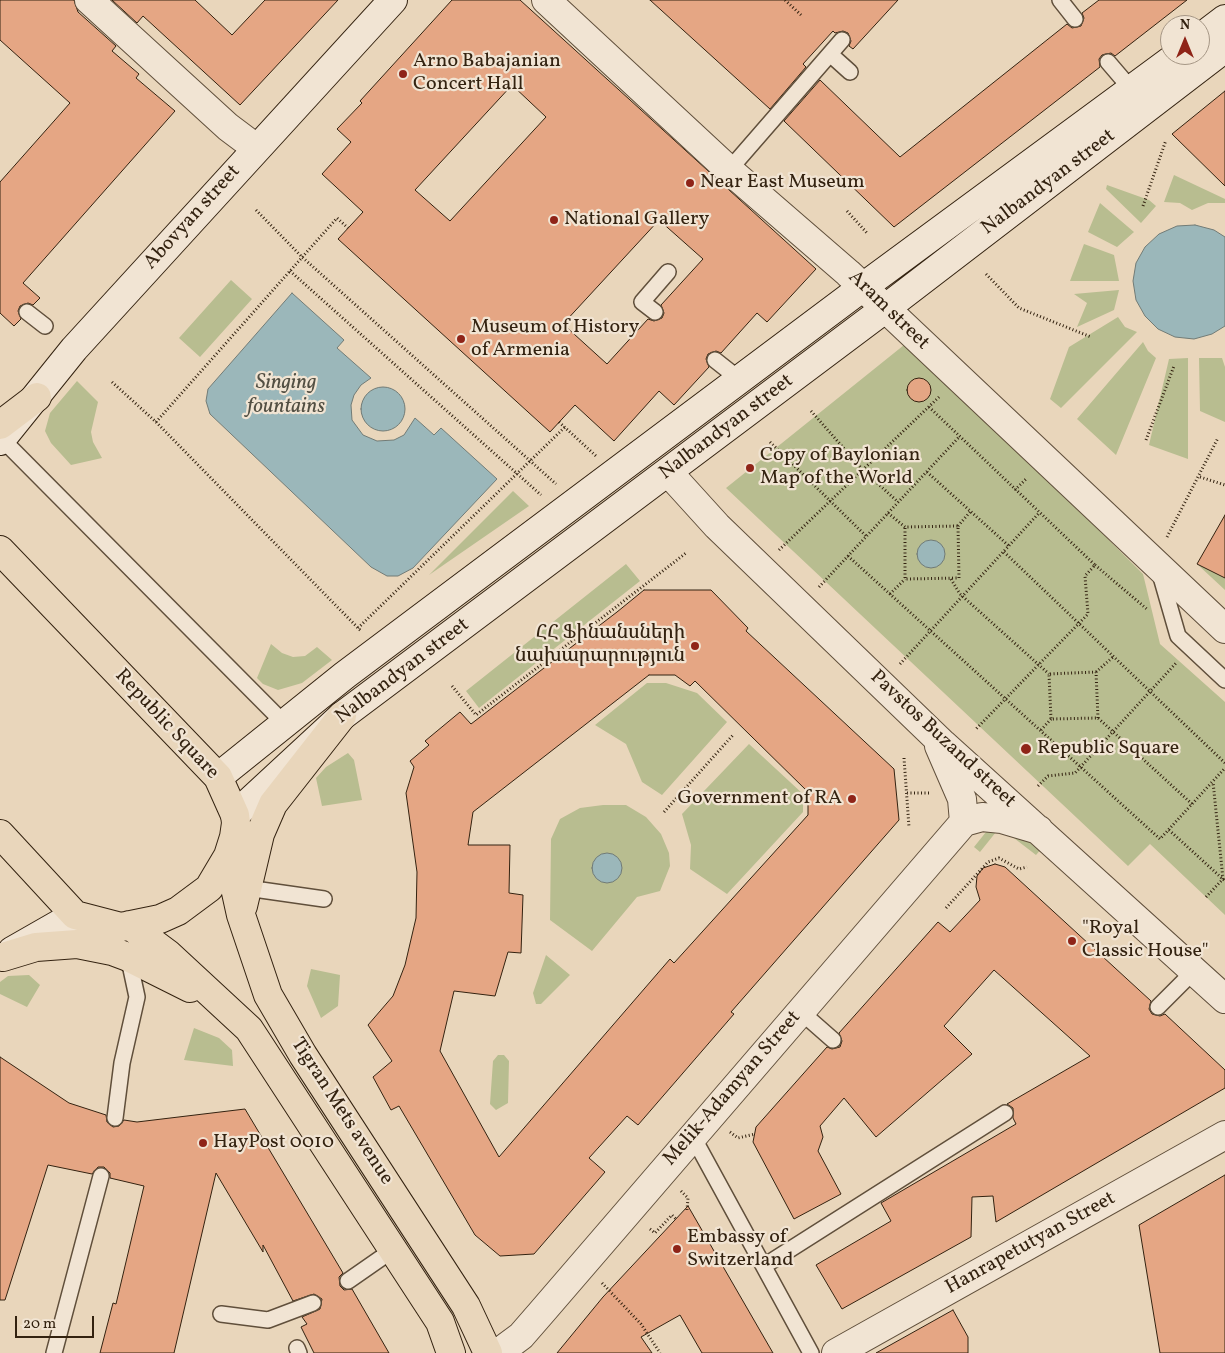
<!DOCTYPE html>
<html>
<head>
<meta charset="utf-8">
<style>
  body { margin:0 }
  #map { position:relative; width:1225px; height:1353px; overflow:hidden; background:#e9d6bb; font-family:Vollkorn,serif }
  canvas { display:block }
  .north { position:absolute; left:1160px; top:15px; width:50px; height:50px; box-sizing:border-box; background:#f1e4d3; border:1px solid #a59685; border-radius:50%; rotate:0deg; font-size:14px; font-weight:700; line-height:20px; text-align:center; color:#332210 }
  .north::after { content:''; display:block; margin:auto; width:18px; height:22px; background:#8f2418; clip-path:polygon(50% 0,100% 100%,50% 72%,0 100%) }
  .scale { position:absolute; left:15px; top:1316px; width:79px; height:22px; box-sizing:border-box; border:2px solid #332210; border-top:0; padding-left:6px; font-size:15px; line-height:18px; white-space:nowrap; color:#332210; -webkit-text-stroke:4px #f1e4d3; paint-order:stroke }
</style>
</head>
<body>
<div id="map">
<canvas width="1225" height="1353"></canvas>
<div class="north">N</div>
<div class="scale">20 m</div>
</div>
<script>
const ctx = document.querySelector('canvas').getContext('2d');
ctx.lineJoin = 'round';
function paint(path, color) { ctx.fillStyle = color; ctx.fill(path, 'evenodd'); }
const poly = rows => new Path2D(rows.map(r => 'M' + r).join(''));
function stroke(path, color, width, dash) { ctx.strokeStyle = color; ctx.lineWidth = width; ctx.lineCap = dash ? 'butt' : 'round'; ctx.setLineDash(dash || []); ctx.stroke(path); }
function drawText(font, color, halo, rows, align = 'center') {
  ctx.font = font + ' Vollkorn,"Noto Serif Armenian",serif'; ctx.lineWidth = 4.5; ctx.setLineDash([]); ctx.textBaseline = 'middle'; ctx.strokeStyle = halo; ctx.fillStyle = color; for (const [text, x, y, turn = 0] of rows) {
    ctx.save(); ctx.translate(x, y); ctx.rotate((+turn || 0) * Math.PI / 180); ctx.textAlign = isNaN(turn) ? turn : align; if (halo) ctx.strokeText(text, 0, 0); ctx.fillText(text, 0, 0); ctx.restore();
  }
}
const green = poly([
  [1174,175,1225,199,1225,203,1208,203,1192,210,1180,203,1164,202],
  [1107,185,1149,200,1156,206,1141,223,1106,189],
  [1100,203,1134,232,1117,247,1088,232],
  [1084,244,1114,255,1119,281,1070,281],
  [231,280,252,299,200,357,179,338],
  [1119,290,1114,310,1077,327,1087,303,1074,294],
  [1118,317,1125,327,1137,332,1061,408,1050,399,1069,347],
  [909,341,1143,574,1160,644,1225,702,1225,915,1150,844,1128,866,726,488],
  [1143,342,1148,351,1156,358,1116,455,1077,419],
  [1188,358,1188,459,1149,445,1169,359],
  [1199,358,1222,358,1225,367,1225,422,1200,411],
  [77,381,98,402,91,432,93,442,102,458,71,465,51,443,45,431,50,413],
  [513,491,529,506,429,575],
  [626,564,640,581,479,708,466,691],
  [1197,564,1225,578,1225,590],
  [271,644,282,653,293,657,305,656,317,647,332,660,302,683,278,690,263,684,257,678],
  [647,683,666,683,697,693,727,722,662,795,642,782,626,744,595,725],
  [749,744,803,794,803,812,727,894,690,869,691,845,682,814],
  [348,753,354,760,362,800,322,806,316,778,326,767],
  [603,805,626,805,646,817,661,834,669,853,670,866,660,891,637,897,592,951,550,920,551,839,560,819,580,808],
  [1002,823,1043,847,1036,855,1010,835,1002,832,996,832,980,852,974,847,990,827],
  [546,955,570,975,541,1004,536,1004,533,993],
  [311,969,340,975,338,1006,321,1018,307,986],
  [29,975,40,985,27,1007,0,994,0,982,8,976],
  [194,1028,219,1038,232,1050,233,1066,184,1060],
  [498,1055,504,1055,509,1061,508,1103,496,1110,490,1104,493,1061]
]);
const water = poly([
  [1195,225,1214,230,1225,237,1225,326,1212,334,1194,339,1175,337,1158,329,1145,316,1136,300,1133,281,1136,263,1145,247,1159,234,1177,226,1195,225],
  [292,293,344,340,337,348,371,378,361,385,354,395,351,405,352,420,363,435,377,441,394,440,404,435,415,418,434,435,441,428,497,479,413,568,398,576,387,576,371,567,210,414,206,401,208,389,292,293],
  '361 409a22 22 0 1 1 44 0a22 22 0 1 1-44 0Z',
  '917 554a14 14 0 1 1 28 0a14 14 0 1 1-28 0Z',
  '592 868a15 15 0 1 1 30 0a15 15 0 1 1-30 0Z'
]);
const building = poly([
  [0,0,74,0,78,12,116,46,112,51,139,74,136,78,175,111,23,283,40,298,33,305,28,303,20,306,18,311,21,319,14,326,0,313,0,182,70,103,0,40,0,0],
  [112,0,195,0,232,35,265,0,338,0,240,105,143,16,137,23,112,0],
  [452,0,520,0,816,269,767,322,757,313,721,353,716,351,708,354,706,359,709,367,674,405,659,391,614,441,575,405,550,432,338,239,363,212,322,174,351,142,337,129,362,103,360,101,452,0],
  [512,85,546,117,450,221,415,190,512,85],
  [659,220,703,259,661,305,664,313,662,318,654,321,648,319,607,364,563,324,659,220],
  [650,0,898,0,853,49,849,46,851,41,848,33,843,31,835,33,833,31,803,64,806,67,770,109,650,0],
  [1099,0,1187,0,1115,56,1111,53,1102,55,1099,59,1100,67,894,227,784,121,820,80,900,157,1067,24,1072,28,1081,26,1084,18,1082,13,1099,0],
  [1225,91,1225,186,1172,134,1225,91],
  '907 390a12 12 0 1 1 24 0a12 12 0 1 1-24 0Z',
  [1225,515,1225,578,1197,564,1225,515],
  [644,590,711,590,748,628,746,631,894,769,899,820,731,1012,734,1014,638,1125,627,1116,589,1158,605,1172,534,1254,500,1256,475,1235,399,1106,391,1110,373,1077,392,1061,368,1025,393,996,405,965,416,918,417,872,406,793,414,767,410,761,429,745,425,741,460,712,471,724,617,612,644,590],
  [649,675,675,675,690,686,695,681,808,792,808,815,674,963,670,959,499,1157,440,1051,454,991,495,996,508,952,521,953,523,895,509,893,510,845,468,845,473,812,649,675],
  [995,864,1005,867,1151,1001,1149,1009,1152,1014,1160,1016,1165,1014,1225,1070,1225,1088,996,1222,993,1196,972,1197,971,1237,842,1309,816,1265,891,1221,881,1203,1016,1124,1013,1118,1013,1108,1007,1104,1090,1056,994,970,944,1026,972,1054,876,1137,844,1098,820,1126,823,1137,818,1151,841,1194,794,1219,753,1142,756,1127,827,1047,832,1049,840,1047,842,1041,839,1033,938,922,950,932,980,900,976,887,977,876,983,868,995,864],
  [0,1057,69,1103,106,1115,107,1122,113,1127,119,1126,124,1120,137,1122,245,1109,343,1273,339,1277,340,1286,344,1290,352,1289,389,1353,314,1353,301,1327,307,1324,302,1317,320,1309,322,1299,314,1294,293,1301,263,1245,263,1252,216,1173,174,1353,100,1353,113,1303,116,1304,144,1186,110,1178,110,1173,104,1167,98,1167,92,1174,48,1165,5,1300,0,1300,0,1057],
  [1225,1175,1225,1353,1160,1353,1139,1225,1225,1175],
  [688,1206,773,1353,702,1353,680,1315,641,1337,652,1353,557,1353,603,1297,688,1206],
  [953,1310,968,1337,968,1353,876,1353,953,1310]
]);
const path = poly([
  [785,0,801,15],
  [1143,206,1166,140],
  [256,210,302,257,556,484],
  [847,211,867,233],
  [290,271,541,495],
  [986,274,1019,308,1091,337],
  [112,382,156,422,361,631],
  [929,407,1095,565,1085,576,1088,614,975,730],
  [811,411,863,470,898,502],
  [156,422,337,218,348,228],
  [559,422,596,456],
  [1146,440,1174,366],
  [770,442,866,536],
  [927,472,1009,546],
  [1200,477,1225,485],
  [1015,490,1027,478],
  [888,513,905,527,958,526,959,578,905,579,905,527],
  [958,526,970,512],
  [1167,537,1218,438],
  [779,550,939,397],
  [1004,552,1225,763],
  [848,556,1160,839,1225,768],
  [1095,565,1148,610],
  [951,579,960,594,1049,674],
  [819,587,960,436],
  [890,594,905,579],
  [358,628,565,427],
  [900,664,1039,513],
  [1096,672,1113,657],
  [452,686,476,715,686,553],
  [1098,718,1096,672,1049,674,1051,719,1098,718,1192,804],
  [1041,730,1051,719],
  [904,758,909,827],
  [1038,786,1048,776,1075,773,1177,662],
  [907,793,930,793],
  [664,812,733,735],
  [1169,830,1225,881],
  [1206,897,1223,879,1213,782],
  [946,908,988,862,999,858,1019,869,1027,867],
  [730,1132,738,1138,755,1134],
  [681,1191,688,1198,687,1210],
  [650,1229,655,1233,672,1215,676,1219],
  [602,1283,641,1324,660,1353]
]);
const service = poly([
  [1060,0,1075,19],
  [830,54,850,72],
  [1108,62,1132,90],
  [729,170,842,40],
  [27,312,45,326],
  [655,312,642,302,668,272],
  [715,360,739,379],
  [2,439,284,723],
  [1159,570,1178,636,1225,680],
  [247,888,324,899],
  [1158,1007,1194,971],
  [800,1011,833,1040],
  [115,1118,122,1063,137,997,128,955],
  [692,1135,811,1353],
  [764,1266,1005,1113],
  [348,1281,394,1249],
  [221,1314,268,1320,313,1303],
  [297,1348,299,1353],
  [54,1353,101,1176]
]);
const tertiary = poly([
  [89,0,228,127,256,148],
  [546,0,729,170,848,273,1225,629],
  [668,472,717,526,943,744,1225,999],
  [939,746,962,799,964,822],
  [498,1353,521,1336,541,1313,964,822,982,817,1002,819,1039,830],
  [836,1353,1225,1135]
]);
const secondary = poly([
  [1200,38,1225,19],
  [0,441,74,349,393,0],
  [218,777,345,675,421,618,863,287,1178,55],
  [235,815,342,716,886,308,1225,48],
  [12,951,75,915]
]);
const primary = poly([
  [0,425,37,397],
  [0,550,218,777,235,815,236,823,234,837,228,856,209,888,178,911,160,919,121,927,75,915,0,834],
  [228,856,241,915,268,995,303,1055,466,1306,488,1353],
  [243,906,260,834,273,804,342,716],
  [129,925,168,954,249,1029,440,1322,451,1353],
  [3,957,36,947,77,944,112,951,128,957,190,988]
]);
const markers = [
  [403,74,5,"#8f2418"],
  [690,183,5,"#8f2418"],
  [554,220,5,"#8f2418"],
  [461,339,5,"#8f2418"],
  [750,468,5,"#8f2418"],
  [695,646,5,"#8f2418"],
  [1026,749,6,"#8f2418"],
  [852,799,5,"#8f2418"],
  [1072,941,5,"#8f2418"],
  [203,1143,5,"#8f2418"],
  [677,1249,5,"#8f2418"]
];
const poiNames = [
  ["Arno Babajanian",413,62],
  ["Concert Hall",413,85],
  ["Near East Museum",700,183],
  ["National Gallery",564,220],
  ["Museum of History",471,328],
  ["of Armenia",471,351],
  ["Copy of Baylonian",760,456],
  ["Map of the World",760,479],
  ["ՀՀ Ֆինանսների",685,634,"right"],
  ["նախարարություն",685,657,"right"],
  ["Republic Square",1037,749],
  ["Government of RA",842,799,"right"],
  ["\"Royal",1082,929],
  ["Classic House\"",1082,952],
  ["HayPost 0010",213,1143],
  ["Embassy of",687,1238],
  ["Switzerland",687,1261]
];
const streetNames = [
  ["Nalbandyan street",1049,183,-37],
  ["Abovyan street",193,218,-48],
  ["Aram street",888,311,44],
  ["Nalbandyan street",727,428,-37],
  ["Nalbandyan street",403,672,-37],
  ["Republic Square",166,725,47],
  ["Pavstos Buzand street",942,740,43],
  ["Melik-Adamyan Street",733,1089,-49],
  ["Tigran Mets avenue",341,1112,57],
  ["Hanrapetutyan Street",1031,1244,-29]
];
const waterNames = [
  ["Singing",286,384],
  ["fountains",286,408]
];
paint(green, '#b8bd90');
paint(water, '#9bb7ba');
stroke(water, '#717b76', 1);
paint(building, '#e5a684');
stroke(building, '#332210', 1);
stroke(service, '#604f3b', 18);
stroke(tertiary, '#604f3b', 30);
stroke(secondary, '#332210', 30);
stroke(primary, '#332210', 30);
stroke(path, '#332210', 3, [1, 2.5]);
stroke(service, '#f1e4d3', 15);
stroke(tertiary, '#f1e4d3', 28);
stroke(secondary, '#f1e4d3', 28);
stroke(primary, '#e9d6bb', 28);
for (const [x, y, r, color] of markers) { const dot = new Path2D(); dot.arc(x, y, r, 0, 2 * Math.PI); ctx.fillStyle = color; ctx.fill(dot); stroke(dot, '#f1e4d3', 2); }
drawText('20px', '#332210', '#f1e4d3', poiNames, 'left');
drawText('20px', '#332210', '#f1e4d3', streetNames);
drawText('italic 21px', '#524f43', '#f1e4d3', waterNames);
</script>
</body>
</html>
